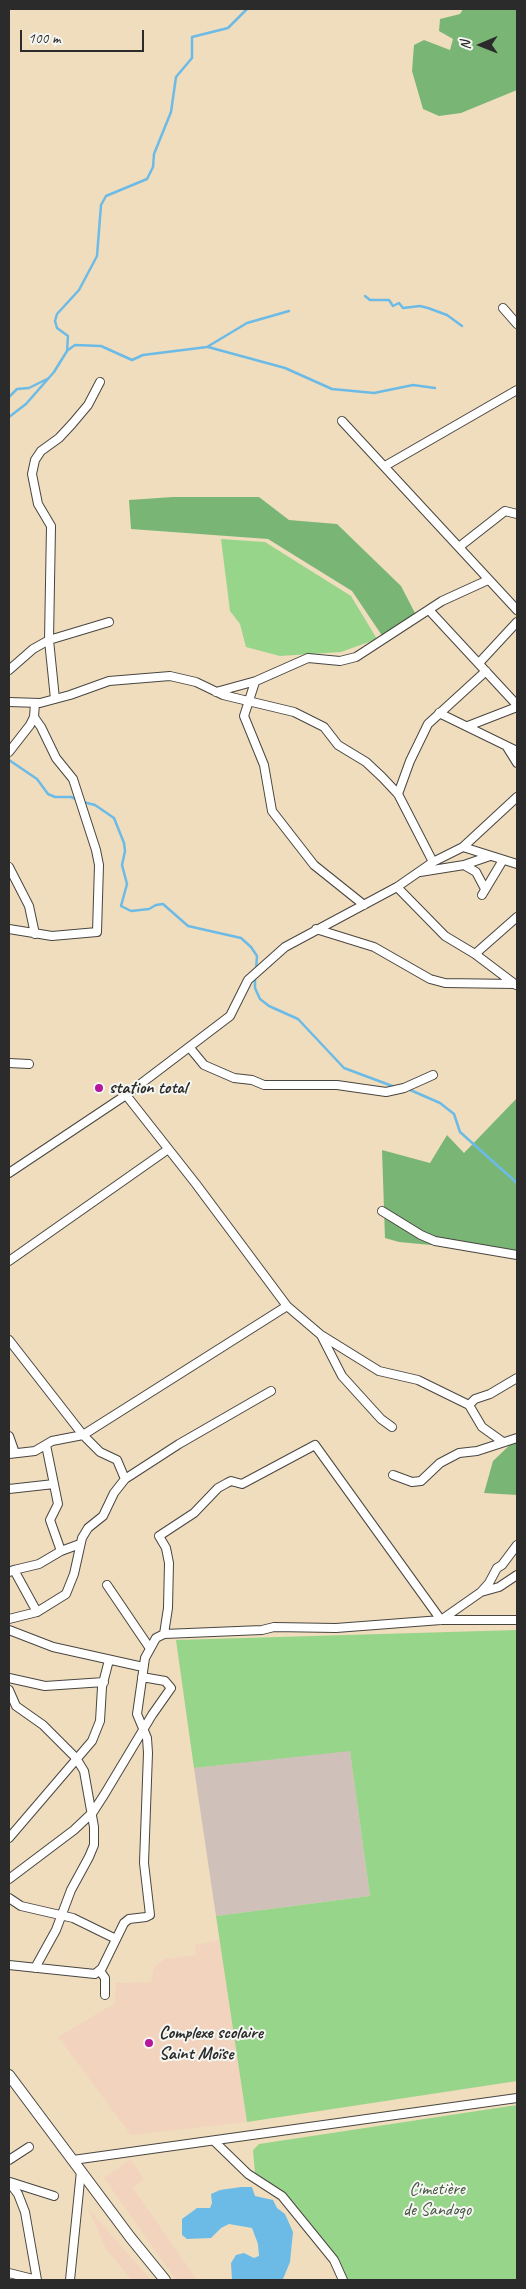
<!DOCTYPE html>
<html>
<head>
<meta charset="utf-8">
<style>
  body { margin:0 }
  #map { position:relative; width:526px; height:2289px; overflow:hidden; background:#f0ddbd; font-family:Caveat,sans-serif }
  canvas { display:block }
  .frame { position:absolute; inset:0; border:10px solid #2b2b2b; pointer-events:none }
  .north { position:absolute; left:456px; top:20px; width:50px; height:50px; -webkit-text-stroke:4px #f6f6f2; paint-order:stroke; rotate:269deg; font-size:14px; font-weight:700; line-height:20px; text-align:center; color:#2b2b2b }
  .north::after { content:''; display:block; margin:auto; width:18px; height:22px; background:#2b2b2b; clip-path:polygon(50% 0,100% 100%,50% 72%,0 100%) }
  .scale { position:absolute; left:20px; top:30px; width:124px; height:22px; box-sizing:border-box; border:2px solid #2b2b2b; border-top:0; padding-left:6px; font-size:15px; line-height:18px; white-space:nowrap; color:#2b2b2b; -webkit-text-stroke:4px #f6f6f2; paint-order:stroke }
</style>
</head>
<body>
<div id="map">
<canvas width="526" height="2289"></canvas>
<div class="frame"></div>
<div class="north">N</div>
<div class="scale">100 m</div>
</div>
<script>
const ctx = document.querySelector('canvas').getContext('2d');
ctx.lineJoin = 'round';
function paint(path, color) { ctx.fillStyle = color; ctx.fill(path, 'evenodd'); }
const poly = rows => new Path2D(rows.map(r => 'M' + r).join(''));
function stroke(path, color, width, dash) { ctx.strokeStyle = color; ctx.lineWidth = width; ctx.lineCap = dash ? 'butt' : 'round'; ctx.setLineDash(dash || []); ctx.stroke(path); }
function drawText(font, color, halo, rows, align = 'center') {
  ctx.font = font + ' Caveat,sans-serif'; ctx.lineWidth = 4; ctx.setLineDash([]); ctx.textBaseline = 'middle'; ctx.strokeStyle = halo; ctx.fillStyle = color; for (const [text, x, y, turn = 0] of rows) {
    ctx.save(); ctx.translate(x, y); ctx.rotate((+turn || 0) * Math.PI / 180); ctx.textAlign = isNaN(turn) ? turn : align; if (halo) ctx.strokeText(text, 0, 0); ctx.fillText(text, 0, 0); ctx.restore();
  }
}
const built = poly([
  [220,1940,247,2122,131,2135,58,2037,115,2003,116,1983,151,1982,154,1967,165,1959,196,1955,195,1945],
  [130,2159,144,2179,133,2188,197,2280,176,2280,104,2178],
  [88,2208,151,2280,132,2280,106,2249]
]);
const industrial = poly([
  [350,1750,370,1896,216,1916,194,1768]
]);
const green = poly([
  [221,539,265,542,351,596,377,639,341,652,280,656,246,647,240,624,230,611],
  [517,1630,517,2081,247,2122,216,1916,370,1896,350,1751,194,1768,176,1640],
  [517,2105,517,2280,347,2280,336,2258,284,2193,255,2173,253,2150,259,2144]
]);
const forest = poly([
  [463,9,517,9,517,90,461,113,439,116,423,109,412,71,414,45,424,40,450,50,453,39,439,31,440,19,460,14],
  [173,497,259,497,289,520,337,524,401,586,416,615,383,637,352,591,268,539,131,529,129,500],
  [517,1098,517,1253,399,1242,385,1238,382,1150,430,1163,447,1135,464,1153],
  [517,1440,517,1495,484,1493,493,1461,514,1441]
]);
const water = poly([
  [241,2187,252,2187,255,2196,273,2200,277,2208,285,2214,293,2232,290,2262,283,2279,279,2280,232,2280,231,2263,236,2255,244,2253,254,2258,259,2256,258,2244,252,2228,229,2224,221,2228,211,2238,187,2239,182,2235,182,2219,197,2208,210,2208,212,2203,211,2194,220,2190]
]);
const stream = poly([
  [365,296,370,300,389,300,393,306,399,303,403,308,420,306,428,308,447,315,462,326],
  [208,347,285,368,332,389,374,393,413,385,435,388],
  [68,350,75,345,101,346,132,360,143,355,207,347,247,323,289,311],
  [9,397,17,389,29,388,47,379],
  [9,417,26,404,54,372,67,351,68,336,57,328,55,321,57,314,79,290,97,256,101,205,106,196,147,179,153,167,154,154,171,112,176,77,192,58,192,37,228,28,247,9],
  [9,760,37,779,48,794,55,797,71,797,78,800],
  [83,802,95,805,114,818,124,843,125,851,122,865,127,884,121,906,131,911,149,909,156,905,163,904,188,926,241,938,251,947,257,956,256,970],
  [255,976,255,988,260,999,269,1006,298,1019,344,1068,395,1087],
  [408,1089,440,1103,454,1114,460,1132,517,1183]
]);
const minor = poly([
  [503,308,517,324],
  [100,382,88,405,72,424,59,438,41,451,35,460,32,474,38,504,51,526,49,640,109,622],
  [342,421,517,610],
  [385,466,517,390],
  [459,547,505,511,517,514],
  [429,610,517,705],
  [479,663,517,622],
  [9,670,33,649,49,640,55,699],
  [255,682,244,716,264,765,272,811,314,865,364,905],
  [216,692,256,681,308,658,340,661,356,657,442,601,488,580],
  [9,702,40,703,70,695,109,681,170,676,196,682,223,695,294,712,324,727,338,745,366,762,382,777,398,794,433,862],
  [439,713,517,751],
  [468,726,517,707],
  [507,747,517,763],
  [9,752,30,725,34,717,35,703],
  [398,794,410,761,428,724,486,671],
  [463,847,517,864],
  [464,865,490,856],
  [9,867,29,906,35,934],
  [420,872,464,865,476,872,485,889],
  [397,887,445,936,475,954,516,985],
  [482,895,503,860],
  [9,929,52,936,97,932,99,865,96,850,73,779,56,758,41,727,34,717],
  [316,929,374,947,430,979,445,983,515,984],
  [475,954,517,917],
  [190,1048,204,1065,234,1078,252,1080,264,1085,337,1085,386,1092,404,1088,433,1075],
  [9,1063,29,1064],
  [126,1095,196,1184,287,1306,321,1335,379,1371,418,1380,469,1405,482,1427,503,1442],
  [9,1173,126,1095,230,1016,248,980,285,947,397,887,433,862,463,847,517,797],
  [382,1211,421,1235,435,1241,517,1255],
  [9,1261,167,1150],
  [322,1337,342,1376,381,1419,392,1427],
  [9,1340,83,1435,100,1452,117,1460,125,1479],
  [469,1405,475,1399,490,1394,517,1378],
  [9,1436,15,1453],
  [46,1445,58,1504,50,1520,61,1551],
  [9,1454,35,1451,52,1441,83,1435,287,1306],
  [393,1475,412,1482,421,1481,440,1463,459,1453,477,1451,517,1438],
  [9,1489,54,1484],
  [14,1570,39,1564,61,1551,80,1544],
  [9,1572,14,1570,37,1612],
  [107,1585,149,1647],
  [481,1592,499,1587,517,1575],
  [9,1619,37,1612,66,1594,74,1574,82,1538,88,1528,103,1516,114,1493,125,1479,179,1444,271,1391],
  [9,1630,53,1647,143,1667],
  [164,1634,168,1608,169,1563,166,1548,159,1536,194,1513,218,1488,227,1483,231,1481,242,1484,315,1445,441,1620,481,1592,489,1583,497,1568,502,1565,517,1545],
  [9,1678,45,1686,104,1682],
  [9,1690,16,1706,43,1725,76,1758,84,1771,94,1827,94,1845,89,1857,71,1890,56,1930,35,1968],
  [9,1838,92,1741,100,1721,102,1687,109,1660],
  [9,1879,74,1830,93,1812,104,1795,152,1715,171,1688,165,1681,142,1677],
  [9,1898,21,1906,73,1918,116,1939],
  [9,1965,95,1974,102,1968,124,1923,129,1919,146,1917,150,1915,144,1863,148,1753,147,1738,137,1714,145,1658,156,1638,164,1634,262,1630,274,1627,336,1628,441,1620,517,1620],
  [100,1971,105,1978,105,1995],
  [214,2141,248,2174,282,2196,334,2260,343,2280],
  [9,2160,29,2147],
  [73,2160,517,2098],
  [9,2182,18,2194,25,2212,37,2280],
  [10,2182,54,2196],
  [9,2273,37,2280],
  [70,2280,81,2171]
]);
const tertiary = poly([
  [9,2075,130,2237,165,2280]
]);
const markers = [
  [99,1088,5,"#b5179e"],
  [149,2043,5,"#b5179e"]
];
const poiNames = [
  ["station total",109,1088],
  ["Complexe scolaire",159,2033],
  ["Saint Moïse",159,2054]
];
const parkNames = [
  ["Cimetière",437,2189],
  ["de Sandogo",437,2210]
];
paint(built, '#f2d4be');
paint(industrial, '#cfc0ba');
paint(green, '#97d58a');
paint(forest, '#79b676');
paint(water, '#6cbbe7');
stroke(stream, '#6cbbe7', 2.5);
stroke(minor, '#494641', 10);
stroke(tertiary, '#494641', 12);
stroke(minor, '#fff', 8);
stroke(tertiary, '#fff', 10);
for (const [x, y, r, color] of markers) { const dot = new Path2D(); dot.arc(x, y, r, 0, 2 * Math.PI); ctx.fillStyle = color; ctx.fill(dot); stroke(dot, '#f6f6f2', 2); }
drawText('bold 18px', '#2b2b2b', '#f6f6f2', poiNames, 'left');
drawText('18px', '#465643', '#f6f6f2', parkNames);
</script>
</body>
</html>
